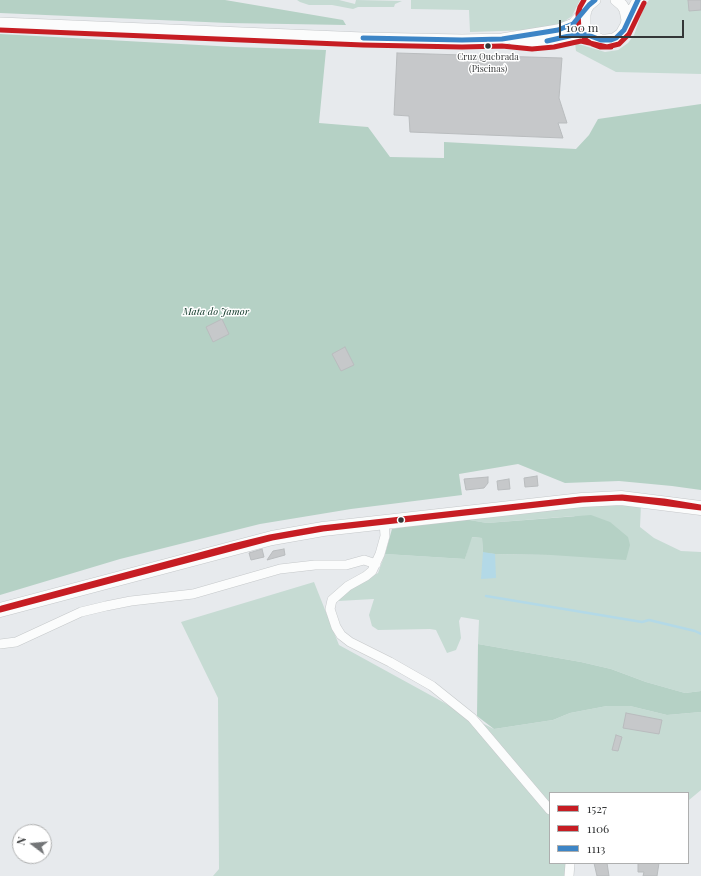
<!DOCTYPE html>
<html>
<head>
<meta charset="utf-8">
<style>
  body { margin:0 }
  #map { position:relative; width:701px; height:876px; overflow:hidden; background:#e7eaed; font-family:"Playfair Display",serif }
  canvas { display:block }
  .legend { position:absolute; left:549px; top:792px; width:140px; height:72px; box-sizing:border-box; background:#fff; border:1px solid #aeafaf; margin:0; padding:5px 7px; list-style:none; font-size:12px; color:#343637 }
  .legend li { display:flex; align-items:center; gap:8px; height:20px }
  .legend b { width:20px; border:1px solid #aeafaf }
  .north { position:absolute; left:12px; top:824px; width:40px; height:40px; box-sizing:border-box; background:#fff; border:1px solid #aeafaf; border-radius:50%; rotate:286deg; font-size:11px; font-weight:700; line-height:16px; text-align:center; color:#343637 }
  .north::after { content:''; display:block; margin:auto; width:14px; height:18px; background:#737577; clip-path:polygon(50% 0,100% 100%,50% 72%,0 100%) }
  .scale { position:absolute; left:559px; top:20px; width:125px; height:18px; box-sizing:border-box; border:2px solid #343637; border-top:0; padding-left:5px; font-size:12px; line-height:14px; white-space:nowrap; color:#343637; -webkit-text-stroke:3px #fff; paint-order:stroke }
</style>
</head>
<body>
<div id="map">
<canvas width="701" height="876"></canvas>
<ul class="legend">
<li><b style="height:5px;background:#c61d23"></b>1527</li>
<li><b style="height:5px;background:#c61d23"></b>1106</li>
<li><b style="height:5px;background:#3d85c6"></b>1113</li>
</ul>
<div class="north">N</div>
<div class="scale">100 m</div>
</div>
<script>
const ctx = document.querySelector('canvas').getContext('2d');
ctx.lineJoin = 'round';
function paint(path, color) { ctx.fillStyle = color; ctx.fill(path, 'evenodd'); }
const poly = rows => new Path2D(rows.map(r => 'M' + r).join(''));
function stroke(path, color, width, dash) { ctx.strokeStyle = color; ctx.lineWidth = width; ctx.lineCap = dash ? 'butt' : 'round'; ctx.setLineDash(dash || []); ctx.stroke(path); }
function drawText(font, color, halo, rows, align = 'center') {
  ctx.font = font + ' "Playfair Display",serif'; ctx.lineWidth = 3; ctx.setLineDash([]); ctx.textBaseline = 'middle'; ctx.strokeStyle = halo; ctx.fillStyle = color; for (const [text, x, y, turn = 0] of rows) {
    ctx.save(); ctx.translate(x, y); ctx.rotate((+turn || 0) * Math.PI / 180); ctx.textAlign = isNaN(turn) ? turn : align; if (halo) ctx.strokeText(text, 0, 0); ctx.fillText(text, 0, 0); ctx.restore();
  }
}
const green = poly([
  [297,0,339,0,355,4,356,0,402,1,395,4,394,7,358,7,353,9,332,5,309,5,300,2],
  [411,0,580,0,572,16,562,23,531,30,470,32,469,10,411,9],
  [649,0,701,0,701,74,616,72,576,51,575,43,605,52,618,50,628,43,634,35,644,7],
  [606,504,641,505,640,527,654,538,681,551,701,552,701,691,685,693,646,682,611,669,581,662,478,644,479,620,461,617,459,621,461,638,456,650,447,653,436,630,430,629,378,630,372,626,369,615,374,599,338,601,341,594,378,573,385,554,465,559,471,537,482,538,483,553,495,554,551,555,575,516,487,523,458,518],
  [314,582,339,645,472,718,494,729,553,720,570,713,607,706,630,706,667,715,701,712,701,790,689,800,688,800,688,793,550,793,550,863,570,863,569,876,213,876,219,869,218,698,181,622]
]);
const forest = poly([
  [0,0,225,0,343,20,346,25,228,23,0,13],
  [0,34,235,47,326,50,319,123,368,127,390,157,444,158,444,142,576,149,589,135,598,119,701,104,701,490,672,486,619,481,565,483,518,464,459,474,462,495,351,509,260,524,120,559,0,595],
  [591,515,610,522,628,537,630,545,626,560,551,555,495,554,483,553,482,538,472,537,465,559,385,554,392,529,458,518,487,523],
  [478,644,581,662,611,669,646,682,685,693,701,691,701,712,667,715,630,706,607,706,570,713,553,720,494,729,477,716]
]);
const water = poly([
  [483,552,495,554,496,578,481,579]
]);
const stream = poly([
  [486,596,642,622,649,620,695,631,701,634]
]);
const building = poly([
  [688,0,701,0,701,10,689,11,688,0],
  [397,53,562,58,559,98,567,123,558,123,563,138,410,132,409,116,394,115,397,53],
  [222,319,229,334,213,342,206,327,222,319],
  [345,347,354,365,341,371,332,354,345,347],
  [537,476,538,486,525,487,524,478,537,476],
  [488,477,488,483,484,488,466,490,464,479,488,477],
  [509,479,510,489,498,490,497,481,509,479],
  [262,549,264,557,251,560,249,553,262,549],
  [284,549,285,555,267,560,273,551,284,549],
  [626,713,662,720,659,734,623,728,626,713],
  [616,735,622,737,618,751,612,750,616,735],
  [594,863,607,863,609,876,597,876,594,863],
  [638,863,659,863,657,876,643,876,644,872,638,872,638,863]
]);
const minor = poly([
  [384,521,385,536,380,554,372,571,366,576,348,586,332,600,330,609,336,627,341,635,350,642,390,662,432,686,472,718,550,810],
  [0,644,16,642,81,612,106,606,131,601,193,594,280,569,315,565,346,565,364,560,376,564],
  [569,876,570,863]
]);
const tertiary = poly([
  [595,0,589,5,586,10,585,15,585,26,591,35,601,40,606,40,614,39,621,34,626,25,627,20,625,10,622,5,616,0],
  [628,21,633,9,638,0],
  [0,23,363,38,462,40,502,39,558,30,573,24,586,10],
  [514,40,532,42,543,42,578,34,595,38]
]);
const primary = poly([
  [0,610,272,538,323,529,582,500,621,498,701,508]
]);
const bus1 = poly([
  [0,610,272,538,323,529,582,500,621,498,701,508]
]);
const bus2 = poly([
  [584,0,580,7,578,14,579,29,586,40,592,44,600,47,611,47],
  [0,30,363,45,462,47,502,46,532,49,554,47,581,41,607,47,619,44,629,34,644,3],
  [2,608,233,546,270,537,321,528,580,499,622,497,664,501,700,507]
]);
const bus3 = poly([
  [363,38,462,40,502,39,546,32,558,30,573,24,589,5,595,0],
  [547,41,578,34,588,35,601,40,611,40,616,38,624,30,638,0]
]);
const markers = [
  [488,46,3.5,"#343637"],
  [401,520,3.5,"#343637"]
];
const busNames = [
  ["Cruz Quebrada",488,57],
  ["(Piscinas)",488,69]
];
const parkNames = [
  ["Mata do Jamor",216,312]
];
paint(green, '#c6dbd3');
paint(forest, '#b5d1c5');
paint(water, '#b3d9e7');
stroke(stream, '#b3d9e7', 2.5);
paint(building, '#c6c8ca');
stroke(building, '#b9bcbe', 1);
stroke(minor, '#c5c8ca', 10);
stroke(tertiary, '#c5c8ca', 12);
stroke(primary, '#c5c8ca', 15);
stroke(minor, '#fbfcfc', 9);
stroke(tertiary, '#fbfcfc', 11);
stroke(primary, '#fbfcfc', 14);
stroke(bus1, '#c61d23', 5);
stroke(bus2, '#c61d23', 5);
stroke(bus3, '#3d85c6', 5);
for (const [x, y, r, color] of markers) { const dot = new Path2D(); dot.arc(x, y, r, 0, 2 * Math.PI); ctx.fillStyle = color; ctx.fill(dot); stroke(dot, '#fff', 1.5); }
drawText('9px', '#343637', '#fff', busNames);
drawText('italic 10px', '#083222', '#fff', parkNames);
</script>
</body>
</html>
